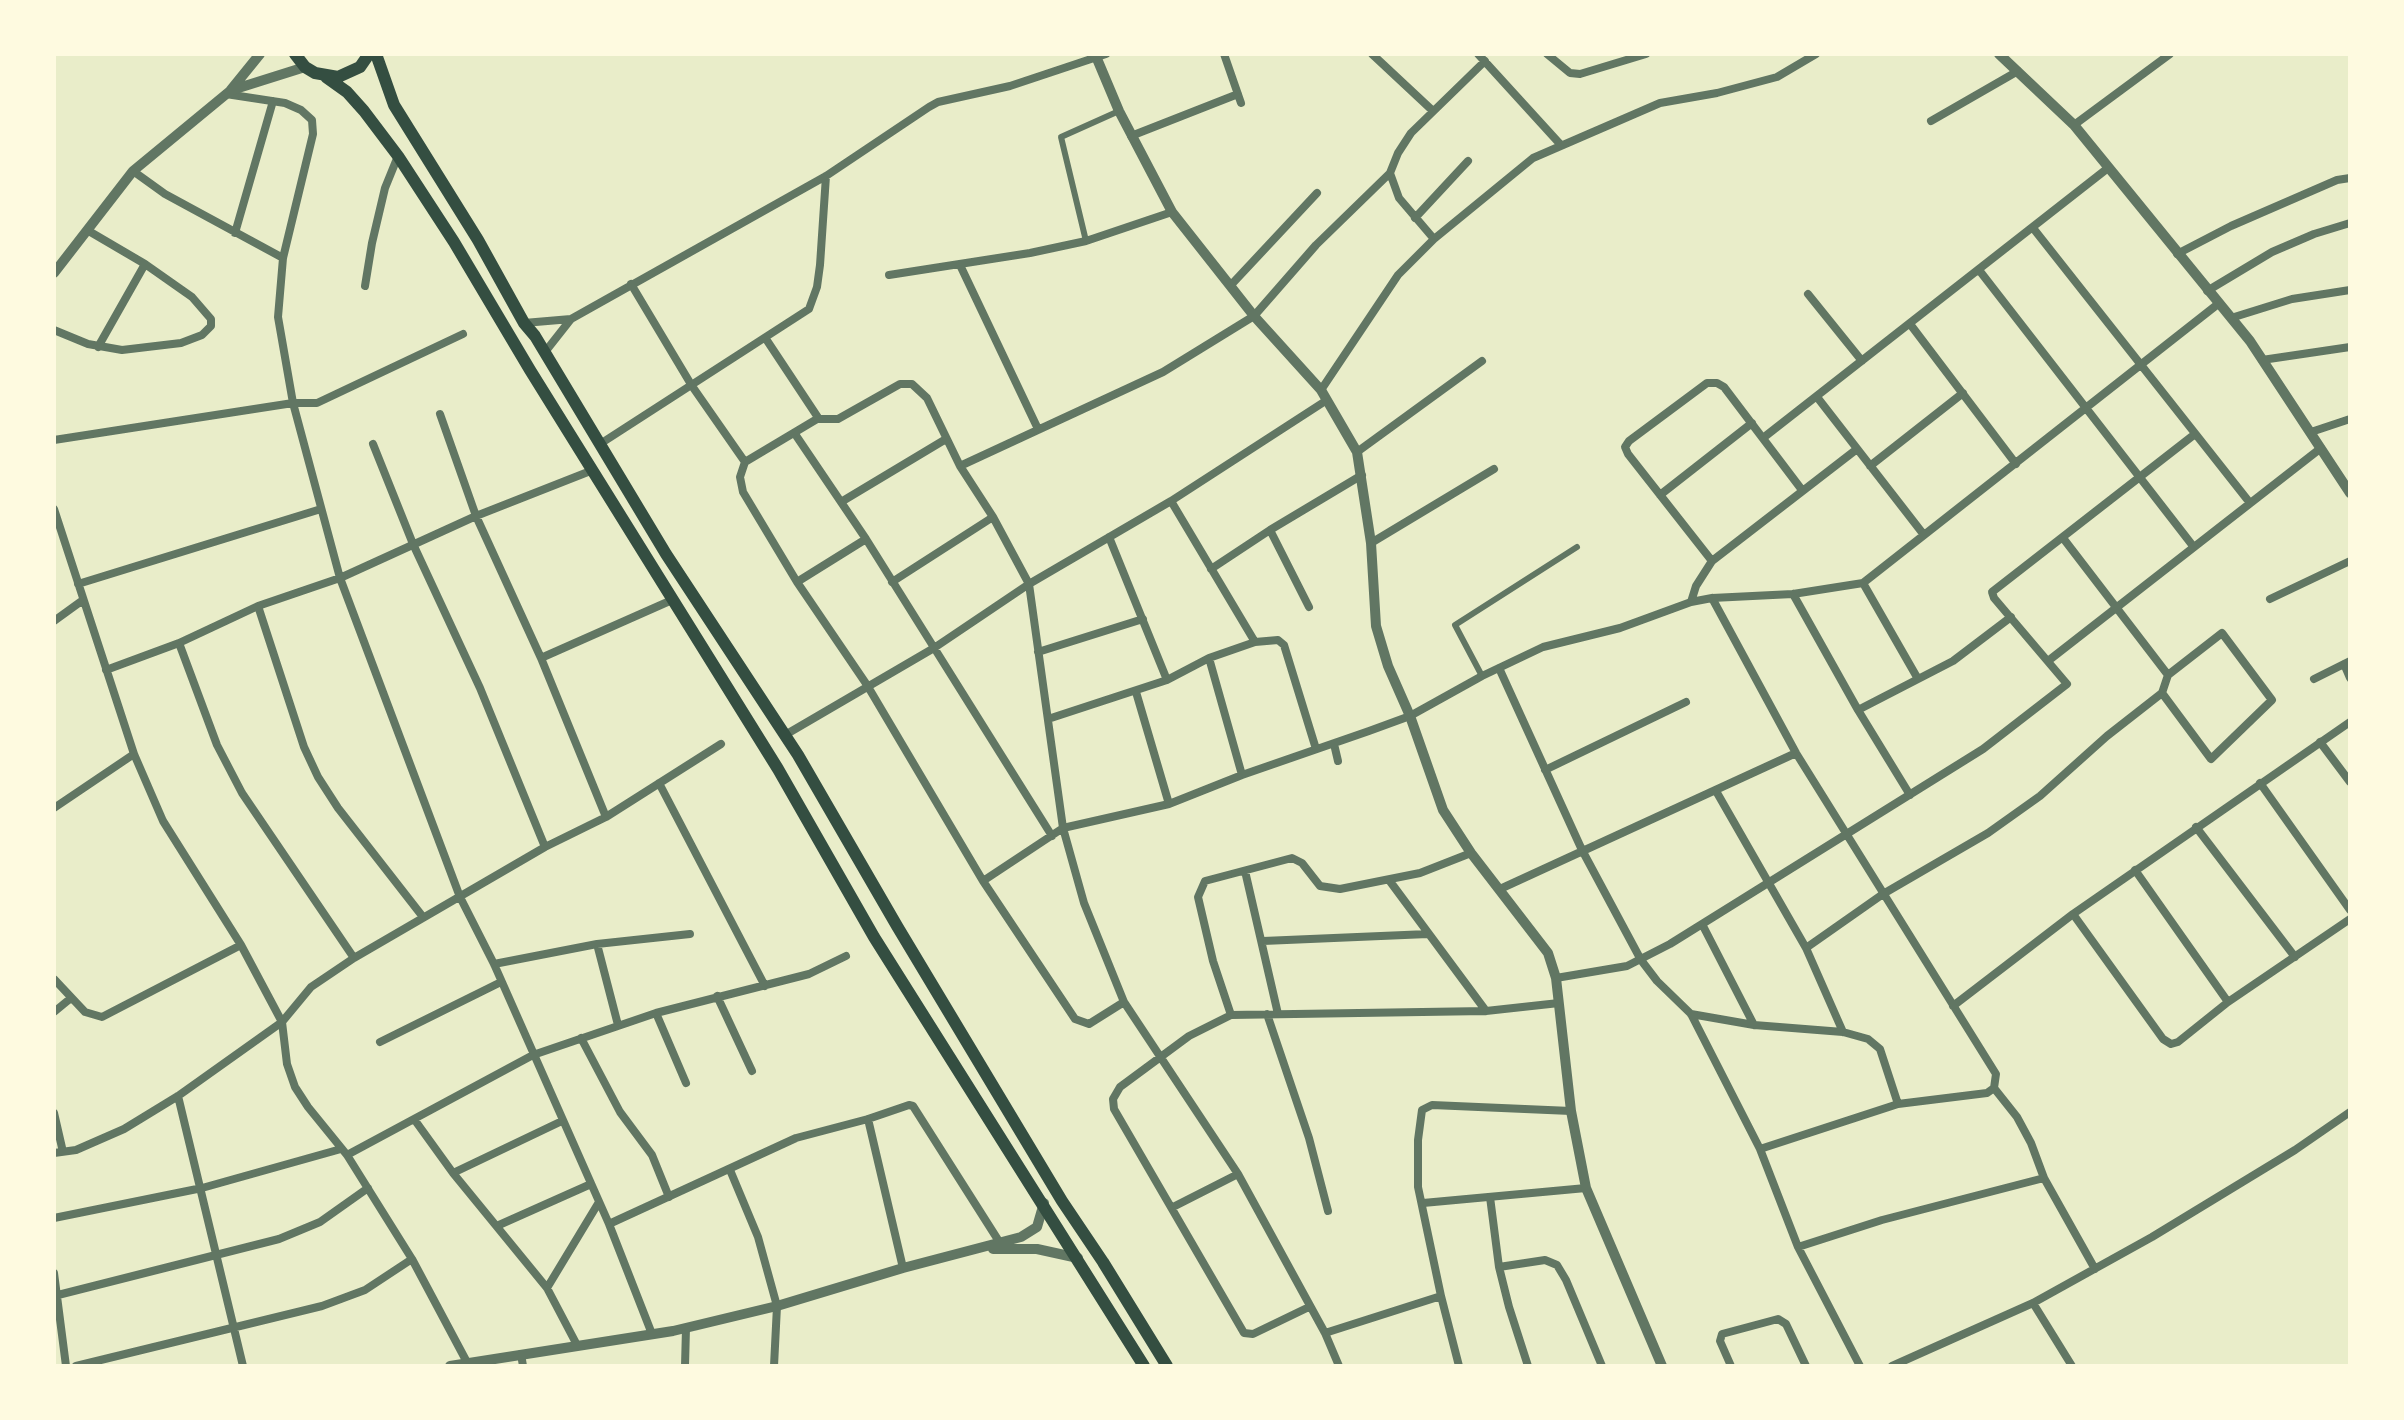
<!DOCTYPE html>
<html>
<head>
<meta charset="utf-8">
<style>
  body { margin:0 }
  #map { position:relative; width:2404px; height:1420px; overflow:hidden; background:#e9edc9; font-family:Quicksand,sans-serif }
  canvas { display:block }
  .frame { position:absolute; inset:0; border:56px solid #fefae0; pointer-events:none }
</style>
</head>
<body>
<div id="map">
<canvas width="2404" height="1420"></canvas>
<div class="frame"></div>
</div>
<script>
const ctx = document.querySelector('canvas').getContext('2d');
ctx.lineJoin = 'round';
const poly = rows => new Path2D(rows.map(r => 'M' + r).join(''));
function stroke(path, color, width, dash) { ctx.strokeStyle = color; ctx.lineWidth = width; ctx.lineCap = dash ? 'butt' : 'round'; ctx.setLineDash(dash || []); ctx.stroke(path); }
const pedestrian = poly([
  [1086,241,1061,137,1119,111],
  [1482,676,1455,625,1577,547]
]);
const minor = poly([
  [1224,54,1241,103],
  [1372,54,1433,111],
  [1478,54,1560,144],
  [1547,54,1570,73,1580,74,1646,54],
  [226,94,285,103,301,110,312,120,313,134,283,258,278,317,293,403,340,578,460,897,494,964,609,1224,652,1334],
  [1931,121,2018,71],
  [2074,125,2170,54],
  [1131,136,1238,94],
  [133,171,165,194,283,258],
  [1415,218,1468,161],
  [2033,228,2250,503],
  [235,233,273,101],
  [1434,239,1399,198,1390,173,1398,153,1411,133,1485,61],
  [2177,254,2231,226,2337,180,2350,178],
  [960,265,1038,429],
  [1979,270,2193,546],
  [889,275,1030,253,1086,241,1172,212],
  [631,284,692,386,745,462],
  [1231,285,1317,193],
  [365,286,372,243,385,188,398,156],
  [2207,291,2272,252,2314,234,2350,223],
  [1808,294,1862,361],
  [2231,318,2292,299,2350,290],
  [524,323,571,319],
  [1910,324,2016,464],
  [54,330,88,344,122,350,181,343,202,335,211,326,211,319,192,297,145,264,87,230],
  [766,339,819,419,838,419,900,384,912,384,927,398,960,466,993,517,1029,584,1063,828,1084,903,1124,1002,1238,1174,1325,1333,1339,1366],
  [98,347,145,264],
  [545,352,571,319,826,176,929,107,938,102,1010,86,1106,54],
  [2262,360,2350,347],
  [1321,390,1398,275,1434,239,1533,158,1660,103,1717,93,1777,77,1816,54],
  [1817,397,1924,535],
  [440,414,476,516,541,658,606,817],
  [817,419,745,462,740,477,743,492,797,582,867,685,983,881,1075,1019,1089,1024,1124,1002],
  [2311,432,2350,419],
  [795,434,866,539,1052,836],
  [1763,438,2108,168],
  [54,440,293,403,317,403,463,334],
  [373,444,413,544,480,688,545,847],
  [600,444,809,309,817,287,820,265,826,176],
  [1357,452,1482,361],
  [960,466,1163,372,1254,316,1316,245,1390,173],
  [1870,466,1963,393],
  [1660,495,1752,423],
  [1171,501,1255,642],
  [841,502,946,439],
  [54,509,134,754,163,821,241,945,282,1022,287,1064,295,1087,308,1107,347,1155,412,1259,469,1366],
  [1270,530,1309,607],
  [1109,537,1167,680],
  [2063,538,2168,675],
  [1371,543,1494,469],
  [1712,561,1628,454,1625,447,1629,441,1707,383,1717,383,1724,387,1802,490],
  [1211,569,1270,530,1362,475],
  [797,582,866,539],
  [892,582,993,517],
  [1863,583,1918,679],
  [78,584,321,509],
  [1793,594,1858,710,1910,795],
  [1712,598,1796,753,1996,1074,1994,1088],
  [2270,599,2350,561],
  [1691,602,1696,586,1712,561,1857,449],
  [258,606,304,747,318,777,338,808,423,917],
  [54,621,83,600],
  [179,643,217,745,242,793,354,958],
  [1038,652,1143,619],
  [541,658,672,600],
  [1209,658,1242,775],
  [2048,661,2321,448],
  [2344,664,2350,678],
  [1499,668,1582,850,1641,960,1657,981,1691,1014,1760,1149,1798,1247,1860,1366],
  [106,670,179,643,258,606,340,578,476,516,593,470],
  [2314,679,2350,661],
  [1136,692,1169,804],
  [1858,710,1953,661,2011,617],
  [1048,719,1167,680,1209,658,1255,642,1278,640,1284,645,1316,749],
  [785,735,934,648,1029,584,1171,501,1327,400],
  [2320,742,2350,782],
  [1334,744,1338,761],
  [1545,770,1686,702],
  [659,783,765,986],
  [2260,783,2350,910],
  [1716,791,1806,948,1843,1032],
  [54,808,134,754],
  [2196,827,2295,957],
  [2135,870,2228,1002],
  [1245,871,1278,1014],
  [1389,880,1486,1011],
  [983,881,1063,828,1169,804,1242,775,1369,731,1410,716,1482,676,1543,647,1620,628,1691,602,1712,598,1793,594,1863,583,2218,304],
  [1500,889,1796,753],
  [2073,914,2163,1039,2171,1044,2178,1042,2228,1002,2350,919],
  [1702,924,1754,1025],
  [1263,941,1428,934],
  [597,944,618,1025],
  [1806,948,1883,894,1988,833,2040,796,2107,736,2162,693,2168,675,2222,633,2272,700,2211,759,2162,693],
  [494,964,597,944,690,934],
  [1556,978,1627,966,1670,944,1983,749,2067,684,1994,598,1992,592,2195,434],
  [54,979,85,1012,102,1017,241,945],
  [717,996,752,1071],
  [1953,1006,2073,914,2350,722],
  [54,1012,71,998],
  [656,1013,686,1083],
  [1267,1014,1309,1138,1328,1211],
  [1691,1014,1754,1025,1843,1032,1868,1039,1880,1049,1898,1104],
  [1231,1015,1213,961,1198,897,1205,881,1292,858,1302,863,1320,886,1340,889,1420,873,1471,853],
  [581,1038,620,1112,652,1155,669,1197],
  [380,1042,501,982],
  [178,1096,243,1366],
  [54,1113,63,1152],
  [414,1119,453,1173,547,1288,577,1345],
  [868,1119,903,1268],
  [1760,1149,1898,1104,1987,1093,1994,1088],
  [54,1153,76,1150,124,1129,178,1096,282,1022,311,987,354,958,545,847,606,817,721,744],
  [347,1155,533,1055,656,1013,809,974,846,956],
  [730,1170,758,1237,777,1306,774,1366],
  [453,1173,562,1121],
  [2044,1178,2095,1269],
  [1490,1197,1499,1267,1509,1307,1528,1366],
  [1423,1203,1586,1188],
  [1173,1207,1238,1174],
  [54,1218,202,1188,341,1149],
  [609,1224,796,1138,868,1119,909,1105,913,1106,1000,1243],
  [499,1225,591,1184],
  [1798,1247,1882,1220,2044,1178,2031,1143,2017,1117,1994,1088],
  [1499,1267,1545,1260,1557,1265,1566,1280,1602,1366],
  [54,1273,66,1366],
  [547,1288,599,1202],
  [58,1295,279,1239,320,1222,368,1188],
  [2033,1303,2072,1366],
  [1309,1307,1253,1334,1244,1333,1114,1109,1113,1099,1120,1087,1189,1036,1231,1015,1486,1011,1559,1003],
  [1325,1333,1441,1296],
  [521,1354,523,1366],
  [76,1366,322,1306,365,1290,412,1259],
  [685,1366,686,1328],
  [1459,1366,1441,1296,1418,1187,1418,1140,1422,1110,1432,1105,1571,1111],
  [1731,1366,1720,1341,1722,1334,1778,1319,1786,1324,1806,1366],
  [1892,1366,2033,1303,2152,1237,2295,1150,2350,1112]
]);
const tertiary = poly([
  [1095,54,1119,111,1172,212,1254,316,1321,390,1357,452,1371,543,1376,626,1388,666,1410,716,1443,810,1471,853,1548,953,1556,978,1571,1111,1586,1188,1662,1366],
  [1999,54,2074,125,2250,341,2350,493],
  [232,90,305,67],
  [54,273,133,171,230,91,260,54],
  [993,1249,1037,1249,1078,1258],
  [450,1366,673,1331,777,1306,903,1268,1021,1237,1037,1227,1044,1203]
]);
const primary = poly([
  [295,54,305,67,315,73,338,77,360,67,369,54],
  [376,54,394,105,478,240,524,323,535,336,666,554,798,755,897,926,1062,1201,1103,1262,1167,1366],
  [326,77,347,92,364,111,398,156,454,242,530,370,778,769,874,937,1144,1366]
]);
stroke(pedestrian, '#617663', 6);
stroke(minor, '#617663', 8);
stroke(tertiary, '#617663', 10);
stroke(primary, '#344e41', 12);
</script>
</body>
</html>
